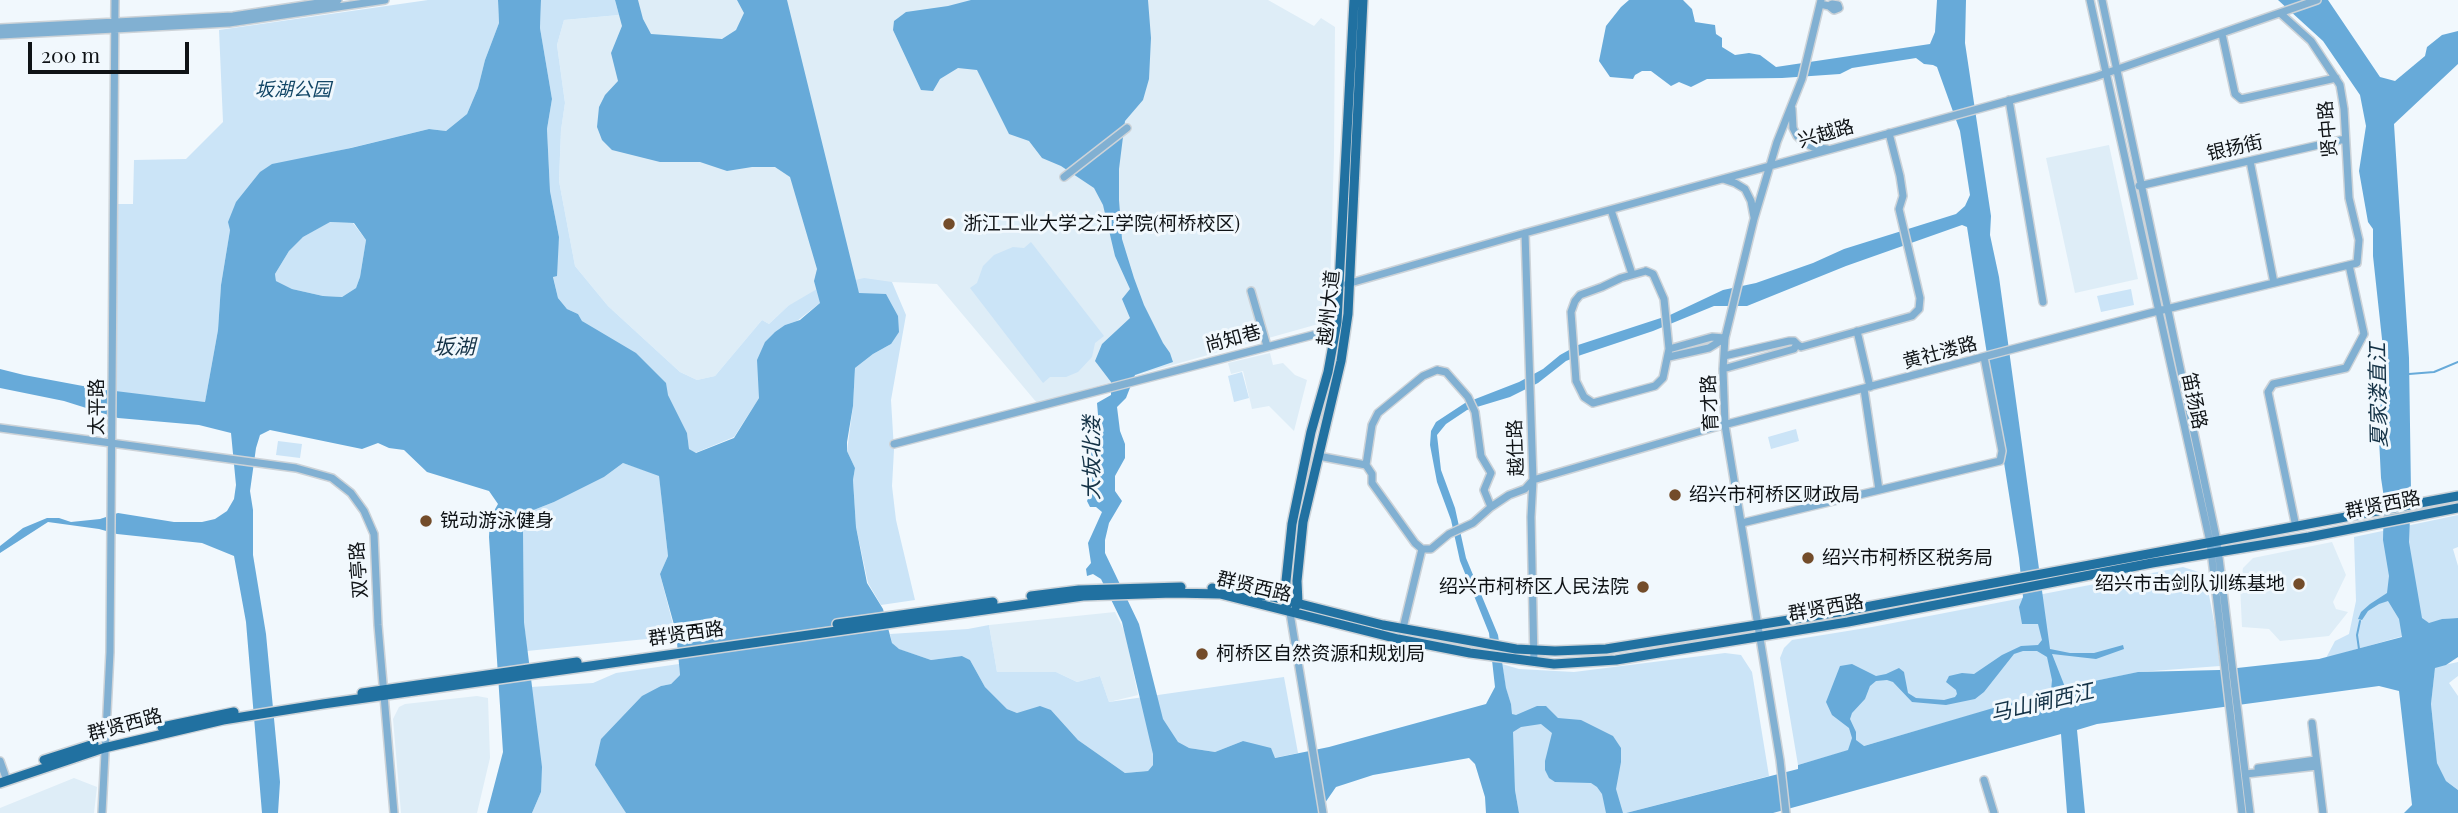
<!DOCTYPE html>
<html>
<head>
<meta charset="utf-8">
<style>
  body { margin:0 }
  #map { position:relative; width:2458px; height:813px; overflow:hidden; background:#f1f8fd; font-family:"Playfair Display",serif }
  canvas { display:block }
  .scale { position:absolute; left:28px; top:42px; width:161px; height:32px; box-sizing:border-box; border:4px solid #0f1316; border-top:0; padding-left:9px; font-size:21px; line-height:24px; white-space:nowrap; color:#0f1316; -webkit-text-stroke:5px #f1f8fd; paint-order:stroke }
</style>
</head>
<body>
<div id="map">
<canvas width="2458" height="813"></canvas>
<div class="scale">200 m</div>
</div>
<script>
const ctx = document.querySelector('canvas').getContext('2d');
ctx.lineJoin = 'round';
function paint(path, color) { ctx.fillStyle = color; ctx.fill(path, 'evenodd'); }
const poly = rows => new Path2D(rows.map(r => 'M' + r).join(''));
function stroke(path, color, width, dash) { ctx.strokeStyle = color; ctx.lineWidth = width; ctx.lineCap = dash ? 'butt' : 'round'; ctx.setLineDash(dash || []); ctx.stroke(path); }
function drawText(font, color, halo, rows, align = 'center') {
  ctx.font = font + ' "Playfair Display","Noto Sans SC",serif'; ctx.lineWidth = 6; ctx.setLineDash([]); ctx.textBaseline = 'middle'; ctx.strokeStyle = halo; ctx.fillStyle = color; for (const [text, x, y, turn = 0] of rows) {
    ctx.save(); ctx.translate(x, y); ctx.rotate((+turn || 0) * Math.PI / 180); ctx.textAlign = isNaN(turn) ? turn : align; if (halo) ctx.strokeText(text, 0, 0); ctx.fillText(text, 0, 0); ctx.restore();
  }
}
const built = poly([
  [615,0,1268,0,1314,26,1321,18,1335,27,1334,154,1329,321,1037,403,937,284,892,282,788,306,769,324,762,320,715,376,697,380,680,372,608,306,575,266,559,181,561,130,565,103,557,45,564,20,619,15],
  [2109,145,2138,279,2075,293,2046,158],
  [1270,353,1273,365,1283,363,1295,375,1307,380,1294,431,1269,406,1252,409,1243,371,1231,374,1228,363],
  [2332,542,2346,575,2333,602,2336,609,2348,612,2329,636,2280,641,2269,629,2242,627,2240,585,2243,568,2253,558],
  [1115,612,1125,632,1138,695,1109,702,1100,676,1077,682,1056,672,997,672,989,625],
  [477,696,488,698,490,758,477,813,401,813,393,719,399,707,405,704],
  [74,778,97,787,94,813,0,813,0,808]
]);
const green = poly([
  [428,0,498,0,499,23,485,60,478,88,467,114,446,131,429,129,317,156,230,230,221,285,218,330,205,402,116,392,117,204,133,204,134,160,186,159,223,122,219,30],
  [541,0,615,0,619,15,564,20,557,45,565,103,561,130,559,181,575,266,608,306,680,372,697,380,715,376,762,320,769,324,788,306,817,289,864,278,892,282,906,315,891,400,894,450,892,486,896,520,915,600,881,605,868,583,856,527,853,480,855,468,847,451,853,406,855,368,873,354,891,344,859,294,857,286,820,303,797,321,785,325,759,398,734,437,695,453,689,449,687,433,668,395,582,321,578,314,567,309,558,298,553,276,559,237,550,191,547,129,552,99,540,28],
  [329,222,353,223,366,240,360,277,356,288,342,297,323,296,292,289,276,281,275,274,289,251,303,237],
  [1031,242,1104,336,1095,343,1092,357,1078,372,1066,377,1050,377,1043,383,970,288,977,283,983,266,994,255,1013,247,1024,248],
  [2131,289,2134,305,2101,312,2097,296],
  [1242,372,1249,398,1234,402,1228,376],
  [1796,429,1799,441,1771,449,1768,437],
  [278,441,302,444,300,458,276,455],
  [623,463,659,475,668,556,660,574,676,636,527,651,524,622,523,530,526,513,554,502,604,477],
  [2458,515,2458,547,2453,549,2458,566,2458,618,2442,619,2403,636,2326,658,2335,641,2349,634,2356,601,2354,537],
  [2183,567,2205,574,2216,632,2220,666,2139,672,2075,685,1798,765,1780,658,1784,648,1792,640,1872,627],
  [989,625,997,672,1056,672,1077,682,1100,676,1109,702,1284,677,1298,753,1274,758,1243,741,1215,752,1189,748,1153,765,1148,771,1125,773,1078,740,1051,710,1017,713,1007,709,985,687,970,660,962,656,931,660,898,649,892,643,890,634,968,629],
  [1725,653,1741,655,1752,672,1769,776,1626,813,1519,813,1515,790,1511,704,1506,689,1502,664,1519,669,1574,672],
  [2458,662,2458,676,2449,683,2458,696,2458,790,2446,781,2437,763,2431,704,2435,667],
  [679,664,680,675,671,684,661,686,601,739,626,813,532,813,541,792,531,687,593,683,616,673]
]);
const water = poly([
  [498,0,541,0,540,28,552,99,547,129,550,191,559,237,557,276,553,277,558,298,567,309,578,314,582,321,636,353,666,383,668,395,687,433,689,449,696,453,734,438,759,398,757,360,765,342,775,332,785,325,800,320,820,303,814,281,817,269,790,177,775,167,752,167,727,171,700,162,660,162,612,150,602,140,597,127,599,107,605,95,618,81,611,53,622,26,615,0,638,0,643,19,651,34,722,39,736,30,744,13,737,0,787,0,859,293,886,294,898,316,899,332,891,344,873,354,855,368,853,406,847,442,847,451,855,468,853,480,856,527,867,583,883,609,892,643,899,649,931,660,962,656,970,660,985,687,1007,709,1017,713,1040,706,1051,710,1078,740,1125,773,1148,771,1153,765,1153,754,1122,622,1101,579,1093,574,1087,576,1086,569,1091,563,1088,543,1102,512,1096,507,1090,507,1087,501,1094,485,1086,471,1081,454,1093,447,1100,438,1097,403,1111,395,1111,382,1095,361,1102,344,1130,318,1122,299,1130,289,1115,256,1103,205,1094,188,1061,166,1042,158,1029,141,1009,134,977,70,958,68,940,79,933,91,921,90,893,30,894,21,906,12,948,6,971,0,1148,0,1151,38,1149,79,1143,100,1125,121,1119,169,1119,200,1122,239,1134,278,1144,305,1163,343,1170,353,1173,362,1135,375,1126,398,1117,407,1120,431,1125,444,1125,458,1115,476,1115,491,1122,501,1109,523,1105,540,1105,553,1139,624,1163,719,1178,742,1189,748,1215,752,1243,741,1271,748,1275,758,1329,747,1486,704,1495,687,1489,633,1460,561,1451,520,1437,482,1430,445,1431,431,1436,422,1465,403,1519,382,1543,369,1560,355,1578,345,1670,315,1723,290,1756,283,1813,263,1844,249,1956,214,1965,206,1970,195,1960,131,1937,67,1933,65,1924,64,1916,58,1852,68,1840,74,1782,78,1707,79,1691,87,1679,82,1671,86,1651,71,1642,71,1635,75,1633,79,1610,77,1599,61,1606,26,1621,7,1629,0,1683,0,1692,9,1695,22,1715,25,1716,34,1722,38,1722,47,1735,55,1749,53,1760,55,1776,67,1930,44,1935,32,1937,0,1966,0,1965,43,1991,216,1990,235,1999,277,2050,649,2070,653,2094,653,2123,645,2124,649,2096,659,2052,654,2065,687,2138,672,2219,670,2319,659,2402,637,2399,619,2388,601,2379,604,2368,611,2362,620,2358,619,2361,612,2370,604,2387,593,2389,576,2383,540,2384,498,2381,478,2378,419,2386,376,2373,256,2373,229,2368,222,2359,171,2366,126,2360,95,2323,41,2278,0,2328,0,2380,77,2395,81,2425,56,2427,47,2442,35,2458,31,2458,64,2394,124,2409,358,2411,492,2409,542,2422,618,2429,623,2442,619,2458,618,2458,657,2446,665,2435,668,2431,704,2437,763,2446,781,2458,790,2458,813,2404,813,2412,805,2399,691,2379,686,2097,724,2077,730,2085,813,2067,813,2061,734,1773,813,1626,813,1798,769,1798,765,1848,750,1852,738,1849,728,1832,715,1826,702,1840,666,1852,664,1876,676,1886,674,1899,668,1904,672,1908,693,1916,698,1944,700,1955,697,1957,694,1956,690,1946,682,1949,676,1962,673,1974,674,2002,655,2021,646,2038,645,2042,640,2038,624,2022,624,2019,607,2023,597,2019,558,1967,227,1962,225,1846,266,1747,306,1714,306,1653,331,1581,355,1566,361,1538,383,1510,397,1467,410,1446,424,1437,435,1441,470,1455,508,1466,558,1498,635,1506,688,1511,704,1512,714,1516,715,1537,706,1546,706,1558,718,1581,720,1613,736,1621,748,1621,762,1616,789,1623,813,1606,813,1602,794,1597,787,1591,783,1555,782,1549,778,1545,770,1545,761,1552,733,1541,724,1521,727,1513,732,1515,790,1519,813,1486,813,1485,797,1475,764,1469,758,1373,775,1336,787,1318,813,626,813,595,765,601,739,642,696,661,686,671,684,680,675,676,632,660,574,668,556,659,476,623,463,604,477,554,502,526,513,523,530,524,622,542,767,541,792,532,813,487,813,503,752,489,537,490,518,498,504,489,491,427,472,404,450,389,448,378,443,362,449,270,430,260,435,256,448,250,491,253,510,253,555,266,634,280,782,278,813,262,813,246,622,234,556,202,543,117,534,99,529,48,522,0,553,0,546,23,528,47,518,59,518,71,522,100,519,118,513,174,522,202,522,215,519,227,511,234,499,236,485,231,433,199,425,118,418,64,401,0,388,0,369,24,375,99,389,205,402,218,330,221,285,230,230,228,222,236,202,260,172,272,164,351,148,429,129,446,131,467,114,478,88,485,60,499,23],
  [330,222,354,223,366,240,360,277,356,288,342,297,323,296,292,289,276,281,275,274,289,251,303,237],
  [2023,651,2037,651,2047,657,2052,680,2051,691,1864,746,1856,740,1856,732,1850,719,1852,713,1865,699,1870,686,1876,681,1887,680,1893,682,1912,702,1946,705,1975,699,1984,692,2014,654]
]);
const stream = poly([
  [2409,374,2434,372,2458,362],
  [2359,649,2357,635,2360,621]
]);
const minor = poly([
  [2090,0,2210,542,2242,813],
  [2102,0,2217,541,2250,813],
  [1820,4,1829,6,1834,10,1839,8,1838,5,1832,4,1829,6],
  [0,28,233,16,338,0],
  [2222,34,2235,94,2241,99,2336,78],
  [0,35,229,23,385,0],
  [2009,100,2043,302],
  [1792,109,1793,128,1797,136,1803,142,1813,147,1827,149],
  [2250,161,2274,283],
  [1064,177,1127,128],
  [1723,179,1735,183,1745,189,1751,201,1754,217],
  [2139,186,2345,139],
  [1611,210,1632,274],
  [1525,233,1533,480,1531,517,1534,662],
  [1646,271,1653,274,1664,299,1669,349,1663,378,1655,386,1593,403,1584,397,1576,381,1571,312,1575,301,1580,295,1602,287,1621,278,1646,271],
  [1347,284,1525,233,2095,77,2317,0],
  [1251,291,1267,346],
  [1857,331,1870,387],
  [1797,344,1801,347,1912,316,1919,309,1920,298,1899,209,1903,196,1900,176,1889,133],
  [1669,357,1709,348,1725,338,1712,337,1669,349],
  [1723,369,1794,349,1797,344,1794,341,1789,341,1724,356],
  [1437,370,1446,372,1468,397,1475,412,1481,456,1491,473,1484,490,1491,507,1473,523,1449,534,1431,549,1422,549,1415,543,1372,483,1372,474,1366,465,1372,425,1378,413,1423,376,1437,370],
  [1864,389,1879,490],
  [0,428,296,468,332,478,351,493,364,511,374,534,378,625,394,813],
  [894,444,1336,329],
  [1318,456,1366,465],
  [1491,507,1509,495,1525,489,1533,480,1712,428,2150,313,2357,263,2359,240,2349,198,2344,109,2340,85,2311,41,2280,13],
  [1742,523,2000,461,2002,451,1984,357],
  [2296,527,2268,392,2273,384,2346,368,2364,334,2349,265],
  [1290,613,1323,813],
  [1403,628,1422,549],
  [2312,723,2323,813],
  [0,761,5,775],
  [2258,768,2316,760],
  [2246,774,2317,766],
  [1984,780,1994,813],
  [102,813,110,652,115,0],
  [1786,813,1780,760,1725,425,1723,369,1725,338,1754,219,1777,142,1802,79,1821,0]
]);
const major = poly([
  [1212,588,1273,597,1383,625,1516,649,1555,651,1606,649,1839,612,2458,496],
  [1031,596,1079,590,1181,587],
  [1287,605,1284,600,1292,524,1311,432,1328,372,1337,322,1354,0],
  [1296,606,1298,603,1297,581,1303,522,1341,361,1348,314,1363,0],
  [837,624,993,602],
  [362,693,577,662],
  [162,727,234,712],
  [44,760,94,744],
  [0,783,104,748,223,720,323,704,1083,596,1173,593,1220,594,1398,639,1470,653,1554,664,1616,660,1848,622,2152,563,2309,537,2458,508]
]);
const markers = [
  [949,224,7,"#734c2a"],
  [1675,495,7,"#734c2a"],
  [426,521,7,"#734c2a"],
  [1808,558,7,"#734c2a"],
  [2299,584,7,"#734c2a"],
  [1643,587,7,"#734c2a"],
  [1202,654,7,"#734c2a"]
];
const parkNames = [
  ["坂湖公园",293,90]
];
const streetNames = [
  ["贤中路",2328,129,-95],
  ["兴越路",1826,134,-16],
  ["银扬街",2235,148,-13],
  ["越州大道",1329,308,-84],
  ["尚知巷",1233,339,-15],
  ["黄社溇路",1940,353,-15],
  ["笛扬路",2194,401,78],
  ["育才路",1710,403,-93],
  ["太平路",97,407,-90],
  ["越仕路",1516,448,-92],
  ["群贤西路",2383,505,-11],
  ["双亭路",359,570,-94],
  ["群贤西路",1254,587,13],
  ["群贤西路",1826,608,-10],
  ["群贤西路",686,634,-8],
  ["群贤西路",125,725,-15]
];
const poiNames = [
  ["浙江工业大学之江学院(柯桥校区)",963,224],
  ["绍兴市柯桥区财政局",1689,495],
  ["锐动游泳健身",440,521],
  ["绍兴市柯桥区税务局",1822,558],
  ["绍兴市击剑队训练基地",2285,584,"right"],
  ["绍兴市柯桥区人民法院",1629,587,"right"],
  ["柯桥区自然资源和规划局",1216,654]
];
const waterNames = [
  ["坂湖",454,347],
  ["夏家溇直江",2379,395,-91],
  ["大坂北溇",1092,458,-90],
  ["马山闸西江",2042,703,-13]
];
paint(built, '#deedf7');
paint(green, '#cbe4f7');
paint(water, '#67aad9');
stroke(stream, '#67aad9', 2);
stroke(minor, '#cdd3d8', 10);
stroke(major, '#cdd3d8', 12);
stroke(minor, '#81b0d2', 7);
stroke(major, '#2171a1', 9);
for (const [x, y, r, color] of markers) { const dot = new Path2D(); dot.arc(x, y, r, 0, 2 * Math.PI); ctx.fillStyle = color; ctx.fill(dot); stroke(dot, '#f1f8fd', 2.5); }
drawText('italic 19px', '#124666', '#f1f8fd', parkNames);
drawText('19px', '#0f1316', '#f1f8fd', streetNames);
drawText('19px', '#0f1316', '#f1f8fd', poiNames, 'left');
drawText('italic 21px', '#143246', '#f1f8fd', waterNames);
</script>
</body>
</html>
